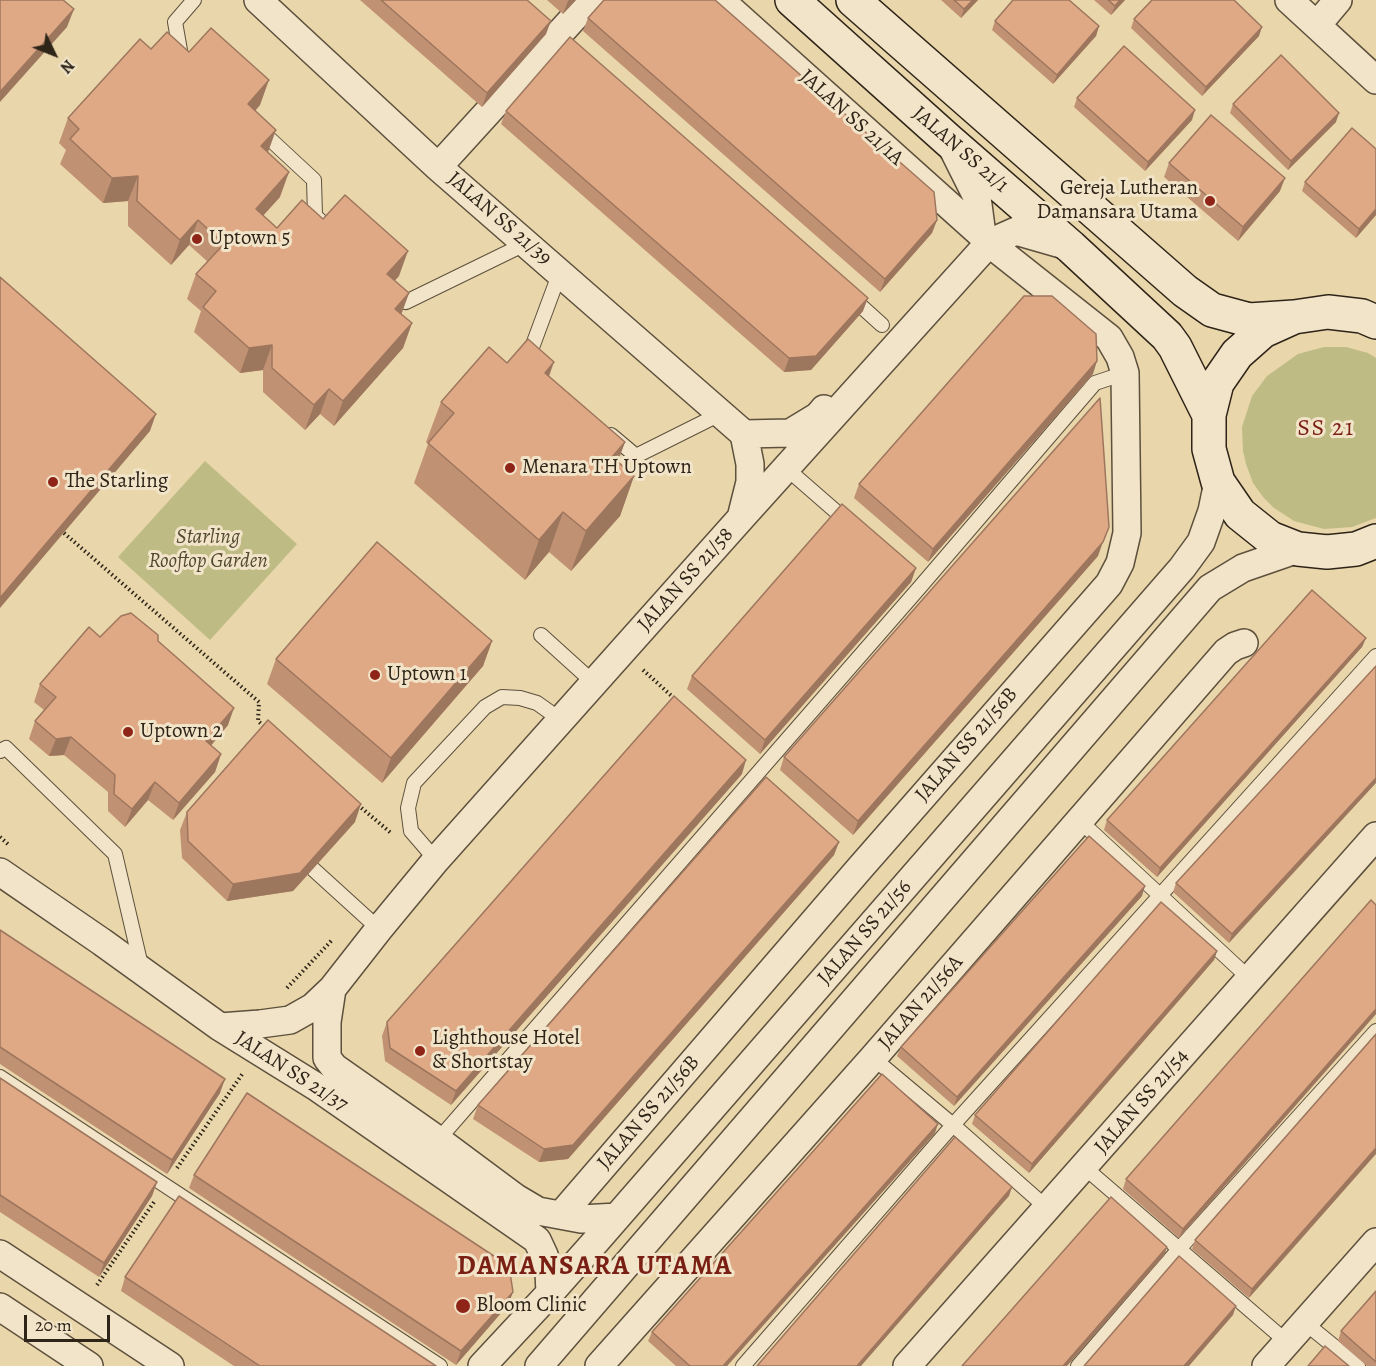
<!DOCTYPE html>
<html>
<head>
<meta charset="utf-8">
<style>
  body { margin:0 }
  #map { position:relative; width:1376px; height:1366px; overflow:hidden; background:#e9d6ab; font-family:Alegreya,serif }
  canvas { display:block }
  .north { position:absolute; left:24px; top:24px; width:60px; height:60px; -webkit-text-stroke:4px #f1e4c8; paint-order:stroke; rotate:133deg; font-size:16px; font-weight:700; line-height:24px; text-align:center; color:#2e2418 }
  .north::after { content:''; display:block; margin:auto; width:21px; height:27px; background:#2e2418; clip-path:polygon(50% 0,100% 100%,50% 72%,0 100%) }
  .scale { position:absolute; left:24px; top:1315px; width:86px; height:27px; box-sizing:border-box; border:3px solid #2e2418; border-top:0; padding-left:8px; font-size:18px; line-height:21px; white-space:nowrap; color:#2e2418; -webkit-text-stroke:4px #f1e4c8; paint-order:stroke }
</style>
</head>
<body>
<div id="map">
<canvas width="1376" height="1366"></canvas>
<div class="north">N</div>
<div class="scale">20 m</div>
</div>
<script>
const ctx = document.querySelector('canvas').getContext('2d');
ctx.lineJoin = 'round';
function paint(path, color) { ctx.fillStyle = color; ctx.fill(path, 'evenodd'); }
const poly = rows => new Path2D(rows.map(r => 'M' + r).join(''));
function stroke(path, color, width, dash) { ctx.strokeStyle = color; ctx.lineWidth = width; ctx.lineCap = dash ? 'butt' : 'round'; ctx.setLineDash(dash || []); ctx.stroke(path); }
function drawText(font, color, halo, rows, align = 'center') {
  ctx.font = font + ' Alegreya,serif'; ctx.lineWidth = 6; ctx.setLineDash([]); ctx.textBaseline = 'middle'; ctx.strokeStyle = halo; ctx.fillStyle = color; for (const [text, x, y, turn = 0] of rows) {
    ctx.save(); ctx.translate(x, y); ctx.rotate((+turn || 0) * Math.PI / 180); ctx.textAlign = isNaN(turn) ? turn : align; if (halo) ctx.strokeText(text, 0, 0); ctx.fillText(text, 0, 0); ctx.restore();
  }
}
const green = poly([
  [1324,347,1346,347,1368,353,1376,358,1376,518,1352,527,1324,529,1294,521,1274,508,1263,497,1253,483,1246,464,1243,451,1242,427,1252,396,1267,376,1298,354],
  [205,461,297,544,210,640,118,557]
]);
const path = poly([
  [64,533,259,702,258,721,267,729],
  [643,670,675,699],
  [358,805,391,833],
  [0,837,10,846],
  [287,988,333,939],
  [177,1168,243,1073],
  [97,1285,154,1202]
]);
const lane = poly([
  [183,58,181,56,175,22,194,0],
  [259,129,314,180,315,216,326,226],
  [394,291,406,302,527,243],
  [851,297,882,325],
  [527,361,560,272],
  [611,435,636,456,720,414],
  [786,468,848,522],
  [541,635,594,683],
  [0,751,6,748,115,854,142,970],
  [1080,821,1250,979],
  [436,860,411,831,408,808,414,783,485,707,502,697,520,698,537,703,561,720],
  [313,869,379,929],
  [873,1058,953,1125,1047,1208],
  [0,1077,440,1366],
  [438,1140,920,587,1095,383,1125,373],
  [1084,1167,1287,1342],
  [1304,1322,1358,1366],
  [743,1366,953,1125,1376,656],
  [1078,1366,1179,1249,1376,1031]
]);
const street = poly([
  [258,0,438,167,744,434,750,464,750,482,742,514],
  [720,0,982,235],
  [1289,0,1376,80],
  [1317,25,1338,0],
  [952,147,977,197,982,235],
  [438,167,590,0],
  [744,434,790,433,818,416,824,409],
  [0,872,102,942,220,1027,315,1086,537,1240,544,1255,549,1272,550,1293],
  [332,989,327,1022,327,1058,334,1067,438,1140,516,1198,538,1211,581,1219,617,1217],
  [220,1027,260,1024,290,1020,313,1007,332,989,379,929,436,860,741,518,989,243,1016,231,1068,246],
  [561,1215,860,868,1109,584,1120,563,1127,533,1125,373,1120,357,1109,338,989,243],
  [0,1254,170,1366],
  [0,1307,89,1366],
  [482,1366,550,1293,597,1240,1182,568,1201,542,1212,511,1218,482],
  [539,1366,1210,588,1243,568,1298,549],
  [599,1366,873,1058,1226,652,1235,646,1244,643],
  [907,1366,1376,836],
  [1266,1366,1376,1242]
]);
const secondary = poly([
  [792,0,948,140,1071,247,1167,336,1175,347,1209,415],
  [853,0,1185,291,1212,310,1249,320,1294,317],
  [1376,322,1362,316,1328,312,1294,317,1263,331,1237,354,1217,383,1209,415,1209,449,1218,482,1240,514,1270,538,1298,549,1327,552,1356,549,1376,541]
]);
const wall = poly([
  [360,0,527,0,546,34,482,107],
  [547,0,576,0,563,14],
  [941,0,978,0,961,18],
  [1094,0,1125,0,1111,15],
  [588,18,937,220,932,233,880,292,583,31],
  [1134,19,1259,36,1202,96,1131,28],
  [995,21,1099,26,1096,36,1053,84,992,30],
  [151,49,189,52,260,105,255,111,280,197,263,216,277,228,323,219,399,276,394,281,409,293,401,314,412,323,403,348,334,426,320,414,305,430,263,392,263,370,240,373,194,332,201,311,187,299,196,274,208,262,189,245,171,265,128,226,128,201,103,203,60,164,66,150,59,143,68,118],
  [1077,98,1192,120,1145,171,1074,107],
  [1233,104,1336,122,1288,170,1230,113],
  [506,111,863,311,811,370,784,372,501,124],
  [1169,163,1280,191,1238,241,1164,177],
  [1305,182,1376,215,1356,238,1302,191],
  [507,363,549,376,625,442,618,461,634,476,620,516,571,571,549,552,525,580,414,483,428,444,426,442,441,402],
  [1093,374,928,562,854,498,859,484],
  [1098,556,853,835,780,770,784,757],
  [916,568,911,582,760,754,687,689,692,676],
  [100,637,158,641,228,725,211,745,221,754,215,772,173,820,148,800,125,827,108,811,108,792,64,755,49,756,29,739,35,721,44,710,34,702,40,684],
  [1366,638,1362,647,1157,877,1104,830,1107,820],
  [492,641,483,666,382,783,267,684,276,659],
  [1376,666,1229,943,1173,892,1176,883],
  [742,774,451,1105,385,1061,382,1036,387,1022],
  [187,812,355,822,293,891,227,901,182,858,180,830],
  [839,842,834,855,568,1159,539,1162,473,1119,478,1105],
  [1142,896,954,1106,897,1056,901,1047],
  [1376,905,1376,1014,1179,1238,1123,1189,1126,1179],
  [0,930,220,1093,167,1174,0,1064],
  [1217,951,1214,960,1029,1173,972,1124,975,1115],
  [1376,1034,1249,1298,1192,1249,1195,1240],
  [0,1078,157,1182,152,1196,99,1277,0,1212],
  [935,1133,727,1366,676,1366,648,1341,652,1332],
  [194,1175,513,1292,508,1305,456,1365,189,1188],
  [125,1277,436,1366,234,1366,121,1291],
  [1376,1291,1376,1366,1367,1366,1338,1341,1341,1331]
]);
const shadedWall = poly([
  [569,0,576,0,563,14,568,1],
  [973,0,978,0,961,18,964,9],
  [1120,0,1125,0,1111,15,1115,6],
  [74,9,67,27,0,102,0,92],
  [551,21,546,34,482,107,487,93],
  [1099,26,1096,36,1053,84,1057,75],
  [1262,27,1259,36,1202,96,1206,87],
  [269,80,260,105,239,129,248,104],
  [1195,110,1192,120,1145,171,1148,162],
  [1339,113,1336,122,1288,170,1291,161],
  [276,130,267,155,261,146],
  [289,172,280,197,246,234,256,209],
  [138,176,128,201,103,203,112,178],
  [1285,178,1280,191,1238,241,1243,227],
  [1376,209,1376,215,1356,238,1359,229],
  [198,220,189,245,171,265,180,240],
  [937,220,932,233,880,292,885,279],
  [408,251,399,276,378,299,387,274],
  [409,293,400,318,395,309],
  [868,298,863,311,811,370,784,372,789,358],
  [412,323,403,348,334,426,343,401],
  [272,345,263,370,240,373,249,348],
  [1097,361,1093,374,928,562,933,549],
  [554,362,540,402,545,373],
  [329,389,320,414,305,430,314,405],
  [156,414,150,431,0,608,0,598],
  [625,442,610,482,612,457],
  [634,476,620,516,571,571,586,531],
  [563,512,549,552,525,580,539,540],
  [1103,542,1098,556,853,835,858,821],
  [916,568,911,582,760,754,765,740],
  [1366,638,1362,647,1157,877,1160,868],
  [492,641,483,666,382,783,391,758],
  [234,708,228,725,200,759,206,741],
  [71,737,64,755,49,756,56,739],
  [221,754,215,772,173,820,179,803],
  [746,760,742,774,451,1105,456,1091],
  [1376,778,1376,783,1229,943,1232,934],
  [155,782,148,800,125,827,132,809],
  [361,804,355,822,293,891,227,901,233,884],
  [839,842,834,855,568,1159,539,1162,544,1149],
  [1145,886,1142,896,954,1106,957,1097],
  [1217,951,1214,960,1029,1173,1032,1164],
  [1376,1009,1376,1014,1179,1238,1183,1229],
  [225,1079,220,1093,167,1174,172,1160],
  [938,1124,935,1133,727,1366,723,1366],
  [1376,1148,1376,1154,1249,1298,1252,1289],
  [157,1182,152,1196,99,1277,104,1263],
  [1012,1187,1009,1196,861,1366,857,1366],
  [1167,1247,1164,1256,1067,1366,1063,1366],
  [513,1292,508,1305,456,1365,461,1351],
  [1236,1306,1233,1315,1189,1366,1184,1366]
]);
const building = poly([
  [0,0,63,0,74,9,0,92,0,0],
  [381,0,527,0,551,21,487,93,381,0],
  [604,0,715,0,934,192,937,220,885,279,588,18,604,0],
  [954,0,973,0,964,9,954,0],
  [1013,0,1069,0,1099,26,1057,75,995,21,1013,0],
  [1108,0,1120,0,1115,6,1108,0],
  [1152,0,1234,0,1262,27,1206,87,1134,19,1152,0],
  [211,28,269,80,248,104,276,130,261,146,289,172,256,209,277,228,302,200,323,219,345,195,408,251,387,274,409,293,395,309,412,323,343,401,329,389,314,405,272,368,272,345,249,348,203,307,216,291,196,274,224,244,198,220,180,240,137,201,138,176,112,178,70,139,79,129,68,118,140,39,151,49,167,32,189,52,211,28],
  [570,37,868,298,816,356,789,358,506,111,570,37],
  [1124,46,1195,110,1148,162,1077,98,1124,46],
  [1281,55,1339,113,1291,161,1233,104,1281,55],
  [1211,115,1285,178,1243,227,1169,163,1211,115],
  [1352,128,1376,149,1376,209,1359,229,1305,182,1352,128],
  [0,277,156,414,0,598,0,277],
  [1024,296,1052,296,1096,334,1097,361,933,549,859,484,1024,296],
  [528,339,554,362,545,373,625,442,612,457,634,476,586,531,563,512,539,540,428,443,454,413,441,402,489,347,507,363,528,339],
  [1100,398,1109,527,1103,542,858,821,784,757,1100,398],
  [842,504,916,568,765,740,692,676,842,504],
  [377,542,492,641,391,758,276,659,377,542],
  [1312,590,1366,638,1160,868,1107,820,1312,590],
  [131,613,158,635,158,641,234,708,206,741,221,754,179,803,155,782,132,809,114,794,115,775,71,737,56,739,35,721,56,697,40,684,89,627,100,637,121,616,131,613],
  [1376,666,1376,778,1232,934,1176,883,1376,666],
  [674,696,746,760,456,1091,390,1048,387,1022,674,696],
  [268,720,361,804,300,873,233,884,188,841,187,812,268,720],
  [766,777,839,842,573,1145,544,1149,478,1105,766,777],
  [1089,836,1145,886,957,1097,901,1047,1089,836],
  [1371,900,1376,905,1376,1009,1183,1229,1126,1179,1371,900],
  [1161,902,1217,951,1032,1164,975,1115,1161,902],
  [0,930,225,1079,172,1160,0,1047,0,930],
  [1376,1034,1376,1148,1252,1289,1195,1240,1376,1034],
  [882,1074,938,1124,723,1366,690,1366,652,1332,882,1074],
  [0,1078,157,1182,104,1263,0,1195,0,1078],
  [247,1093,509,1266,513,1292,461,1351,194,1175,247,1093],
  [955,1137,1012,1187,857,1366,757,1366,955,1137],
  [179,1196,436,1366,260,1366,221,1340,125,1277,179,1196],
  [1111,1197,1167,1247,1063,1366,962,1366,1111,1197],
  [1179,1256,1236,1306,1184,1366,1084,1366,1179,1256],
  [1376,1291,1376,1362,1341,1331,1376,1291],
  [1325,1346,1349,1366,1308,1366,1325,1346]
]);
const markers = [
  [1210,201,6,"#8f2418"],
  [197,239,6,"#8f2418"],
  [510,468,6,"#8f2418"],
  [53,482,6,"#8f2418"],
  [375,675,6,"#8f2418"],
  [128,732,6,"#8f2418"],
  [420,1051,6,"#8f2418"],
  [463,1306,8,"#8f2418"]
];
const streetNames = [
  ["JALAN SS 21/1A",851,118,42],
  ["JALAN SS 21/1",960,150,41],
  ["JALAN SS 21/39",499,219,41],
  ["JALAN SS 21/58",686,580,-48],
  ["JALAN SS 21/56B",967,745,-49],
  ["JALAN SS 21/56",865,933,-49],
  ["JALAN 21/56A",921,1003,-49],
  ["JALAN SS 21/37",291,1072,33],
  ["JALAN SS 21/54",1142,1102,-49],
  ["JALAN SS 21/56B",649,1113,-49]
];
const poiNames = [
  ["Gereja Lutheran",1198,189,"right"],
  ["Damansara Utama",1198,213,"right"],
  ["Uptown 5",209,239],
  ["Menara TH Uptown",522,468],
  ["The Starling",65,482],
  ["Uptown 1",387,675],
  ["Uptown 2",140,732],
  ["Lighthouse Hotel",432,1039],
  ["& Shortstay",432,1063],
  ["Bloom Clinic",476,1306]
];
const parkNames = [
  ["Starling",208,538],
  ["Rooftop Garden",208,562]
];
const quarterNames = [
  ["SS 21",1326,429]
];
const districtNames = [
  ["DAMANSARA UTAMA",595,1267]
];
paint(green, '#bebc84');
stroke(lane, '#5d503d', 16);
stroke(street, '#5d503d', 30);
stroke(secondary, '#2e2418', 36);
stroke(path, '#2e2418', 4, [1.5, 3]);
stroke(lane, '#f1e4c8', 14);
stroke(street, '#f1e4c8', 27);
stroke(secondary, '#f1e4c8', 33);
paint(wall, '#c19173');
paint(shadedWall, '#9d765e');
paint(building, '#e0a986');
stroke(building, '#9d765e', 1.5);
for (const [x, y, r, color] of markers) { const dot = new Path2D(); dot.arc(x, y, r, 0, 2 * Math.PI); ctx.fillStyle = color; ctx.fill(dot); stroke(dot, '#f1e4c8', 2); }
drawText('21px', '#2e2418', '#f1e4c8', streetNames);
drawText('21px', '#2e2418', '#f1e4c8', poiNames, 'left');
drawText('italic 21px', '#524a33', '#f1e4c8', parkNames);
ctx.letterSpacing = '1.5px';
drawText('24px', '#7a1f14', '#f1e4c8', quarterNames);
ctx.letterSpacing = '0px';
ctx.letterSpacing = '1.5px';
drawText('bold 27px', '#7a1f14', '#f1e4c8', districtNames);
ctx.letterSpacing = '0px';
</script>
</body>
</html>
